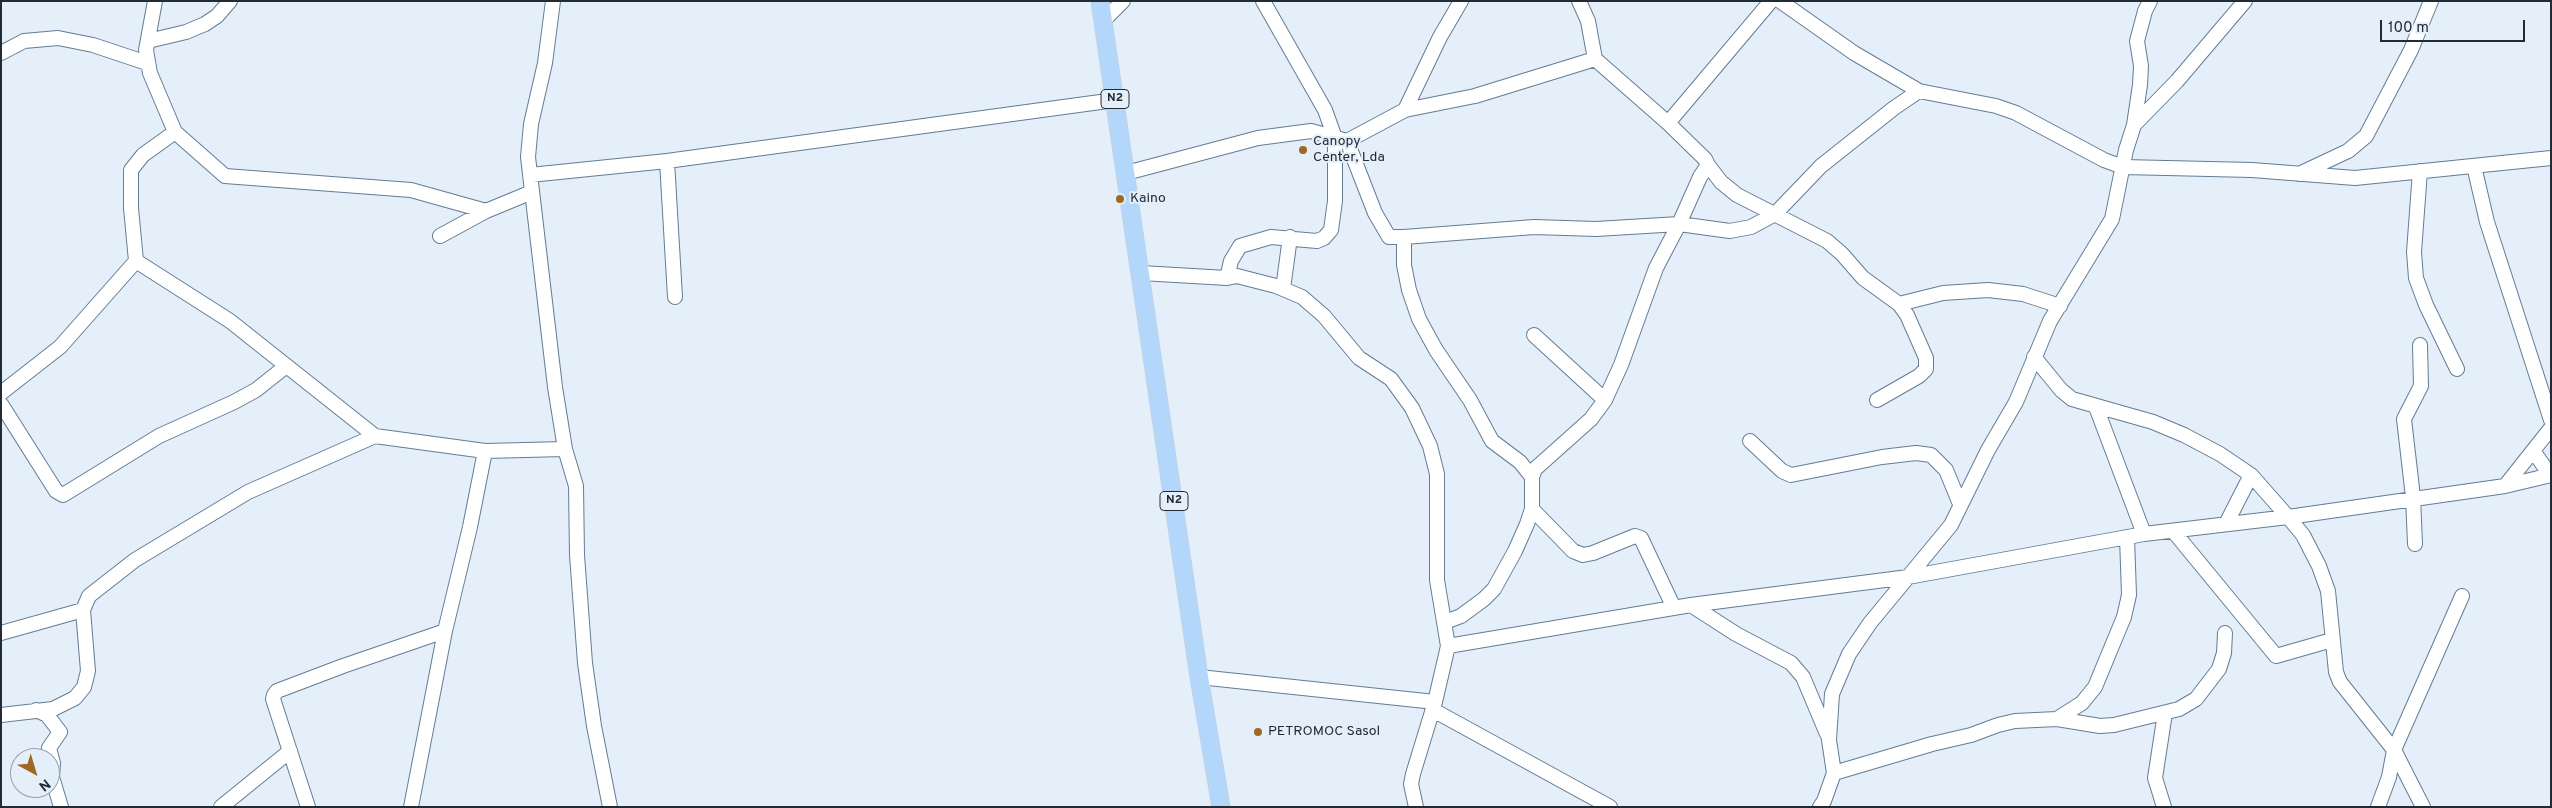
<!DOCTYPE html>
<html>
<head>
<meta charset="utf-8">
<style>
  body { margin:0 }
  #map { position:relative; width:2552px; height:808px; overflow:hidden; background:#e4effa; font-family:Overpass,sans-serif }
  canvas { display:block }
  .frame { position:absolute; inset:0; border:2px solid #222c36; pointer-events:none }
  .north { position:absolute; left:10px; top:748px; width:50px; height:50px; box-sizing:border-box; background:#e4effa; border:1px solid #96a1ac; border-radius:50%; rotate:141deg; font-size:14px; font-weight:700; line-height:20px; text-align:center; color:#222c36 }
  .north::after { content:''; display:block; margin:auto; width:18px; height:22px; background:#9f6823; clip-path:polygon(50% 0,100% 100%,50% 72%,0 100%) }
  .scale { position:absolute; left:2380px; top:20px; width:145px; height:22px; box-sizing:border-box; border:2px solid #222c36; border-top:0; padding-left:6px; font-size:15px; line-height:18px; white-space:nowrap; color:#222c36; -webkit-text-stroke:4px #e4effa; paint-order:stroke }
</style>
</head>
<body>
<div id="map">
<canvas width="2552" height="808"></canvas>
<div class="frame"></div>
<div class="north">N</div>
<div class="scale">100 m</div>
</div>
<script>
const ctx = document.querySelector('canvas').getContext('2d');
ctx.lineJoin = 'round';
const poly = rows => new Path2D(rows.map(r => 'M' + r).join(''));
function stroke(path, color, width, dash) { ctx.strokeStyle = color; ctx.lineWidth = width; ctx.lineCap = dash ? 'butt' : 'round'; ctx.setLineDash(dash || []); ctx.stroke(path); }
function drawText(font, color, halo, rows, align = 'center') {
  ctx.font = font + ' Overpass,sans-serif'; ctx.lineWidth = 4; ctx.setLineDash([]); ctx.textBaseline = 'middle'; ctx.strokeStyle = halo; ctx.fillStyle = color; for (const [text, x, y, turn = 0] of rows) {
    ctx.save(); ctx.translate(x, y); ctx.rotate((+turn || 0) * Math.PI / 180); ctx.textAlign = isNaN(turn) ? turn : align; if (halo) ctx.strokeText(text, 0, 0); ctx.fillText(text, 0, 0); ctx.restore();
  }
}
const minor = poly([
  [155,1,146,50,150,73,175,132,225,176,411,190,486,211],
  [553,1,545,63,531,124,528,157,555,387,565,449,576,486,577,555,585,663,594,726,610,807],
  [1780,1,1854,53,1919,91,1996,106,2016,113,2104,160,2123,167,2252,170,2355,178,2551,158],
  [1103,21,1123,1],
  [148,41,186,32,205,24,217,16,230,1],
  [1,53,24,41,58,38,93,45,147,63],
  [1405,110,1440,37,1461,1],
  [1668,123,1771,1],
  [2134,125,2177,81,2245,1],
  [1347,141,1405,110,1475,96,1595,59],
  [667,161,675,297],
  [1708,165,1721,182,1737,195,1827,241,1842,254,1863,278,1899,304,1907,315,1926,358,1926,369,1919,376,1877,400],
  [2474,166,2487,222,2551,420],
  [2420,171,2414,252,2416,278,2426,305,2457,369],
  [1126,173,1258,138,1311,131,1347,141,1375,213,1389,237,1404,237,1534,227,1596,229,1679,224,1730,231,1751,227,1775,214,1821,166,1894,108,1919,91],
  [2299,174,2348,151,2366,136,2411,50,2431,1],
  [530,175,667,161,1115,100],
  [440,236,486,211,532,192],
  [1404,237,1404,265,1409,290,1419,319,1436,350,1470,400,1492,441,1520,462,1532,477],
  [136,261,230,321,375,436],
  [1141,273,1227,278,1237,276,1276,286,1302,297,1324,316,1359,358,1391,379,1412,408,1430,446,1437,474,1437,580,1448,646,1435,702,1413,774,1411,784,1416,807],
  [1227,278,1231,261,1240,246,1271,237,1317,241,1324,238,1331,230,1335,201,1335,138,1325,110,1263,1],
  [1283,289,1290,237],
  [1899,304,1943,293,1988,290,2023,294,2060,306],
  [1534,335,1605,400],
  [2034,357,2061,390,2072,399,2153,422,2184,435,2220,454,2251,475,2288,517,2303,535,2319,566,2328,591,2336,672,2340,682,2394,750,2423,807],
  [1,393,60,347,136,261,131,208,131,170,143,155,175,132],
  [1,404,56,491,63,495,159,436,234,402,256,390,285,367],
  [2096,407,2144,534],
  [1750,441,1782,471,1791,475,1882,457,1916,453,1931,455,1946,470,1960,504],
  [2534,452,2550,475],
  [2505,486,2551,428],
  [1532,509,1573,551,1583,555,1593,553,1635,536,1641,538,1674,608],
  [2226,524,2251,475],
  [2174,532,2276,656,2332,640],
  [2415,544,2413,497,2404,419,2421,386,2420,345],
  [1691,605,1908,577,2144,534,2288,517,2505,486,2551,475],
  [1445,622,1461,616,1484,599,1494,589,1515,551,1527,524,1532,509,1532,477,1535,469,1591,419,1605,400,1621,365,1656,268,1679,224,1700,177,1708,165,1705,159,1668,123,1595,59,1588,21,1579,1],
  [1,633,83,610],
  [1448,646,1691,605,1736,634,1791,663,1803,677,1827,734],
  [1199,677,1435,702],
  [36,710,47,715,60,732,49,748,53,763,52,777,61,807],
  [1433,710,1610,807],
  [1,715,53,709,75,698,84,687,88,671,83,610,89,596,135,560,248,492,375,436,485,451,565,449],
  [2057,719,2100,726,2114,725,2179,709,2196,699,2219,669,2224,653,2225,633],
  [1834,773,1932,744,1971,735,1998,725,2015,721,2057,719,2082,703,2095,687,2124,617,2129,595,2127,537],
  [221,807,290,751],
  [308,807,273,699,274,695,277,691,343,666,445,631],
  [411,807,445,631,470,527,485,451],
  [1820,807,1824,801,1834,773,1829,740,1832,694,1849,654,1870,623,1951,525,1988,450,2016,402,2050,321,2112,219,2126,150,2134,125,2140,85,2141,66,2137,41,2145,11,2150,1],
  [2164,807,2155,778,2165,713],
  [2378,807,2389,777,2394,750,2462,596]
]);
const major = poly([
  [1100,1,1199,677,1221,807]
]);
const markers = [
  [1303,150,5,"#9f6823"],
  [1120,199,5,"#9f6823"],
  [1258,732,5,"#9f6823"]
];
const shields = [
  [1115,99,28],
  [1174,501,28]
];
const shieldNames = [
  ["N2",1115,99],
  ["N2",1174,501]
];
const poiNames = [
  ["Canopy",1313,142],
  ["Center, Lda",1313,158],
  ["Kaino",1130,199],
  ["PETROMOC Sasol",1268,732]
];
stroke(minor, '#647c94', 16);
stroke(major, '#cacccf', 19);
stroke(minor, '#fff', 14);
stroke(major, '#b2d7fb', 18);
for (const [x, y, r, color] of markers) { const dot = new Path2D(); dot.arc(x, y, r, 0, 2 * Math.PI); ctx.fillStyle = color; ctx.fill(dot); stroke(dot, '#e4effa', 2); }
for (const [x, y, w] of shields) { const box = new Path2D(); box.roundRect(x - w / 2, y - 9.5, w, 19, 4); ctx.fillStyle = '#e4effa'; ctx.fill(box); stroke(box, '#222c36', 1); }
drawText('bold 12px', '#222c36', null, shieldNames);
drawText('14px', '#222c36', '#e4effa', poiNames, 'left');
</script>
</body>
</html>
